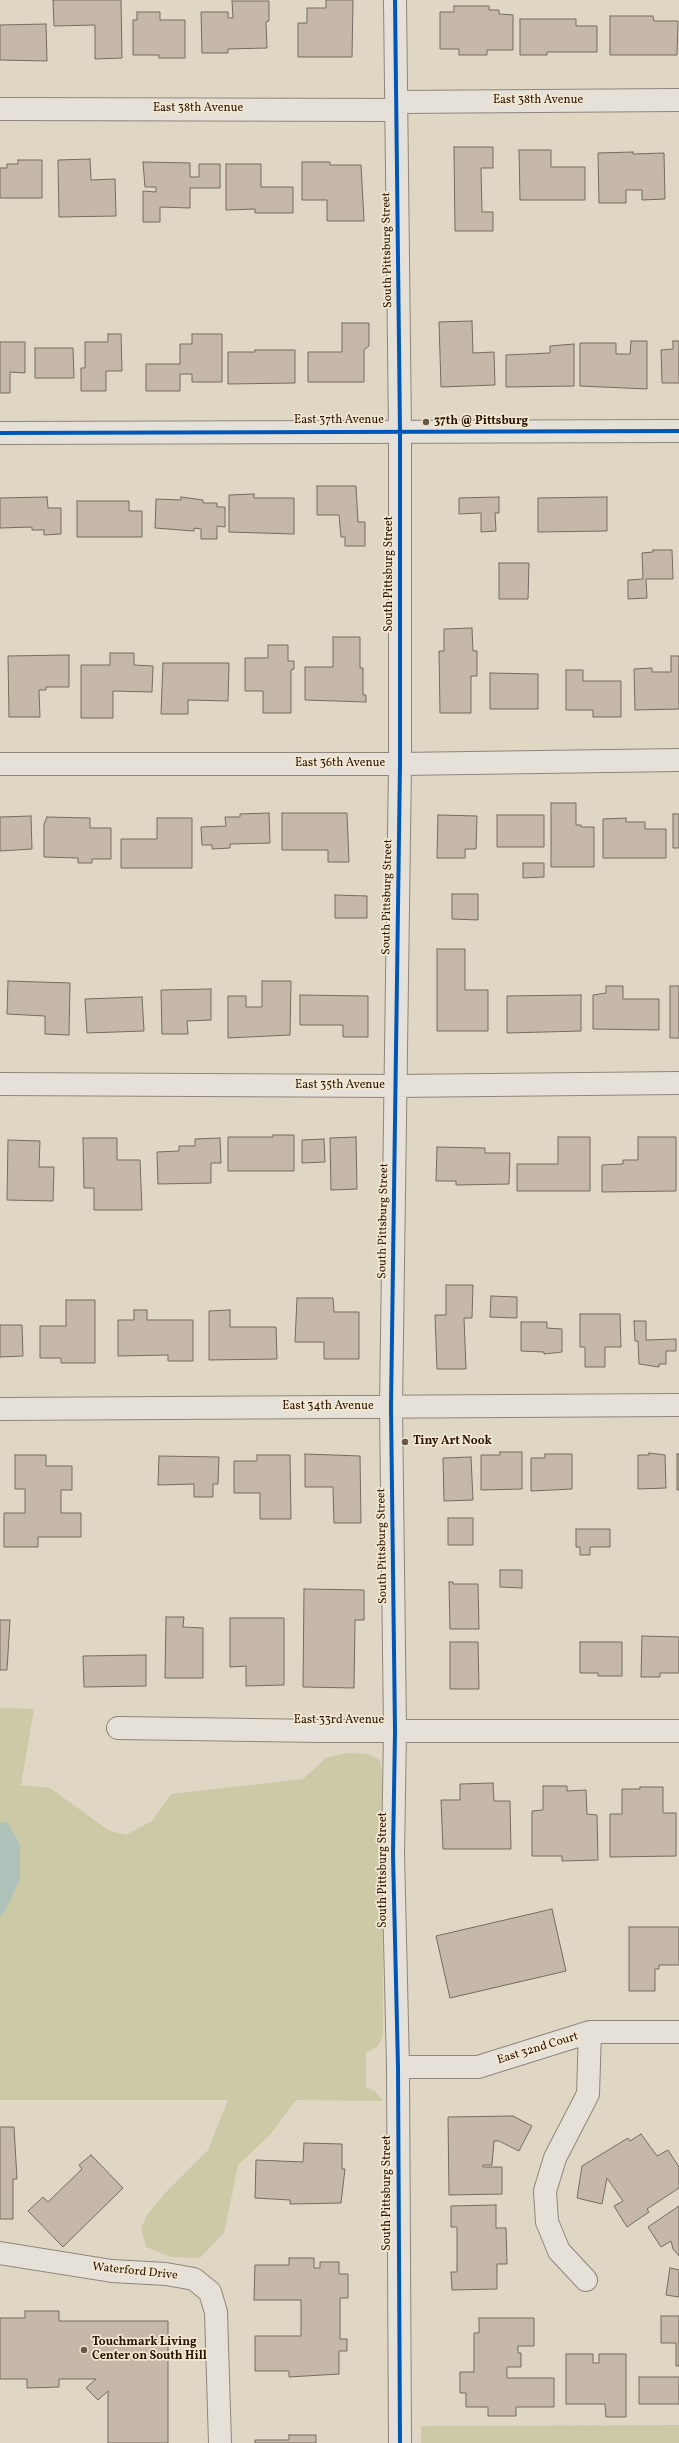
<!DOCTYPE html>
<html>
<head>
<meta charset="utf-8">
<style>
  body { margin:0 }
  canvas { display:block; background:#dfd6c4 }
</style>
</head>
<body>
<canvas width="679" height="2443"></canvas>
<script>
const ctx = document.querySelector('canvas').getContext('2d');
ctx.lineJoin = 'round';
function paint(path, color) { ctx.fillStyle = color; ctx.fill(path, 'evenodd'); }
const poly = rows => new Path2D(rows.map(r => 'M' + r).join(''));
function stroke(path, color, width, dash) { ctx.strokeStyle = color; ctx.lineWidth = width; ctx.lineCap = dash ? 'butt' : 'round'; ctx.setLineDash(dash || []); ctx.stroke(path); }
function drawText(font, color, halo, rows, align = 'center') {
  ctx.font = font + ' Vollkorn,serif'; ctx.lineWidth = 3.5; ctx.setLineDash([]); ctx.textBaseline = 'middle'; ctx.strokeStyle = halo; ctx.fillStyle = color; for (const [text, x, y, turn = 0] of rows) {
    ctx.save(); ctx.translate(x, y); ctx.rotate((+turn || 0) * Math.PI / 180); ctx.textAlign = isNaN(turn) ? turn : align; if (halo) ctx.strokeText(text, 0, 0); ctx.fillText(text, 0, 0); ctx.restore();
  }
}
const green = poly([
  [0,1708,34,1709,21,1785,50,1788,108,1830,126,1835,152,1821,171,1794,303,1779,326,1758,347,1753,368,1754,380,1760,382,1773,383,2035,378,2046,366,2053,366,2087,375,2091,383,2101,296,2100,270,2135,238,2165,224,2233,200,2258,171,2257,146,2247,141,2228,147,2215,165,2193,208,2150,228,2100,0,2100,0,1916,5,1911,20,1844,7,1822,0,1823],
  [679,2425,679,2443,421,2443,421,2426]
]);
const water = poly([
  [7,1822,20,1844,20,1879,5,1911,0,1916,0,1823]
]);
const building = poly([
  [53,0,121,0,122,58,95,59,95,25,54,26,53,0],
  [326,0,353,0,352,57,298,57,298,23,307,23,307,8,326,8,326,0],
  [232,1,269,1,269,21,266,22,267,48,228,49,228,53,202,53,201,12,228,12,228,18,233,18,232,1],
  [454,6,489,6,489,10,499,10,499,14,513,15,513,50,487,50,487,55,459,55,459,49,440,49,440,12,454,12,454,6],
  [137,12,160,12,160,20,185,20,185,58,159,58,159,55,133,55,133,20,137,20,137,12],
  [610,16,653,16,654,21,678,21,677,55,610,55,610,16],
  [520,19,576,19,576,26,597,26,597,52,547,52,547,55,520,55,520,19],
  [46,24,47,61,0,60,0,25,46,24],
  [454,147,493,147,493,168,481,168,482,212,493,212,493,231,455,231,454,147],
  [519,150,551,150,551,167,585,167,585,200,520,200,519,150],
  [633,152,633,154,664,153,665,199,642,200,642,190,626,190,626,203,599,203,598,153,633,152],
  [90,159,91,180,115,179,116,216,59,217,58,160,90,159],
  [18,160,42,160,42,198,0,198,0,168,7,168,7,164,18,164,18,160],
  [143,162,190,163,190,177,199,177,199,164,220,164,220,188,190,188,190,208,160,207,160,222,143,222,143,191,156,192,156,187,145,187,143,162],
  [302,162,330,162,330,165,361,165,364,221,327,221,327,200,302,200,302,162],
  [226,164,261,164,261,187,293,187,293,213,255,213,255,209,226,210,226,164],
  [472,321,473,353,494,352,495,385,441,387,439,322,472,321],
  [342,323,369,323,369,346,364,350,364,382,308,382,308,352,342,352,342,323],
  [108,334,121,334,122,371,106,371,106,391,81,391,81,368,85,368,85,342,108,342,108,334],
  [192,334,222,334,222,382,192,382,192,374,180,374,180,391,146,391,146,364,180,364,180,344,192,344,192,334],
  [631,341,647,341,647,389,580,386,580,343,616,343,616,354,630,354,631,341],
  [673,341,679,341,679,383,662,383,661,350,673,349,673,341],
  [0,342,25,342,25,373,10,372,10,393,0,393,0,342],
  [574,344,574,386,506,387,506,355,550,353,550,346,574,344],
  [35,348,73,348,74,378,35,378,35,348],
  [255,350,295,350,295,383,228,384,228,352,255,352,255,350],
  [317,486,356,486,358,522,365,522,365,546,345,546,345,537,341,537,339,515,317,515,317,486],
  [254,494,254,498,294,498,294,534,229,532,229,495,254,494],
  [47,497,48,508,61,508,61,534,44,535,44,530,32,530,32,527,0,528,0,498,47,497],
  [181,497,203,500,203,503,217,503,217,507,225,507,225,527,217,526,217,539,201,539,201,529,194,528,194,531,155,528,156,499,181,500,181,497],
  [499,497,499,513,495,513,496,531,481,532,481,513,459,514,459,498,499,497],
  [607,497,607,531,538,532,538,498,607,497],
  [77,501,129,501,129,511,142,511,142,537,77,537,77,501],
  [653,550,672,550,673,579,646,579,647,598,628,599,628,580,643,579,642,553,653,552,653,550],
  [499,563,529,563,528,599,499,599,499,563],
  [472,628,473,651,477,651,477,676,471,676,471,713,440,713,439,651,444,651,444,629,472,628],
  [333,637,360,637,360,668,363,668,363,695,366,695,366,702,305,700,305,667,333,667,333,637],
  [268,645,288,645,288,661,294,661,294,669,291,670,291,713,263,713,263,691,245,691,245,658,268,658,268,645],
  [110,653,134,653,134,665,153,666,152,692,113,691,113,718,81,718,81,665,110,665,110,653],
  [69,655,69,687,46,687,46,690,39,690,40,717,9,717,8,656,69,655],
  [671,656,679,656,679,709,635,710,634,669,652,668,652,672,671,672,671,656],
  [163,663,229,663,228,701,188,700,188,714,161,714,163,663],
  [566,670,583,670,583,681,621,681,621,717,593,717,593,710,566,710,566,670],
  [490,673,538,674,538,709,490,709,490,673],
  [551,803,576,803,576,825,581,825,581,827,594,827,594,867,551,867,551,803],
  [269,813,270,843,230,844,230,848,212,849,212,845,202,845,201,827,226,826,225,817,240,817,240,814,269,813],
  [282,813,347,813,349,862,328,862,328,850,282,850,282,813],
  [673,814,679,814,679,848,673,848,673,814],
  [438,815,477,816,476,849,465,849,465,858,437,858,438,815],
  [497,815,544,815,544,847,497,847,497,815],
  [31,816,32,849,0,851,0,817,31,816],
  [47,817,90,818,90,828,111,828,111,859,92,859,92,863,78,863,78,858,44,857,44,824,47,817],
  [157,818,192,818,192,868,121,868,121,839,157,839,157,818],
  [626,818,626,822,645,822,645,829,666,829,666,858,603,858,603,819,626,818],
  [523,863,544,863,544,877,523,878,523,863],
  [452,894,478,894,478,920,452,919,452,894],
  [335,895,367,896,367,918,335,918,335,895],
  [437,949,465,949,465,990,488,990,488,1031,437,1031,437,949],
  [8,981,70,983,69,1035,45,1034,45,1016,7,1014,8,981],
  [262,981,291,981,290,1035,228,1038,228,996,246,996,246,1007,262,1007,262,981],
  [606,986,623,986,623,999,659,999,659,1030,593,1029,593,995,606,993,606,986],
  [670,986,679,986,679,1038,670,1038,670,986],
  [211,989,211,1020,187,1021,188,1034,162,1034,161,990,211,989],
  [300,995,368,996,368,1037,343,1037,343,1025,300,1025,300,995],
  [581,995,581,1031,507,1033,507,996,581,995],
  [142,997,144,1031,87,1033,85,999,142,997],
  [273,1135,294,1135,294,1171,228,1171,228,1137,273,1137,273,1135],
  [356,1137,357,1189,331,1190,330,1138,356,1137],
  [558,1137,590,1137,590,1191,517,1191,517,1164,558,1164,558,1137],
  [638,1137,676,1137,676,1191,602,1192,602,1165,623,1164,623,1160,638,1160,638,1137],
  [83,1138,117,1138,117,1160,140,1160,142,1210,94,1210,94,1188,84,1188,83,1138],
  [220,1138,221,1163,211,1163,211,1183,158,1184,157,1152,179,1151,179,1146,195,1146,195,1139,220,1138],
  [324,1139,325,1162,302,1163,302,1140,324,1139],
  [8,1140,40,1141,39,1167,54,1167,53,1201,7,1200,8,1140],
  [437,1147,485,1148,485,1153,510,1153,509,1184,456,1185,456,1181,436,1181,437,1147],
  [446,1285,473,1285,472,1318,464,1318,466,1369,437,1369,435,1315,446,1315,446,1285],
  [491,1296,517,1297,517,1318,490,1317,491,1296],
  [297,1298,333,1298,334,1312,359,1312,359,1359,324,1359,324,1342,295,1342,297,1298],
  [66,1300,95,1300,95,1363,61,1363,61,1358,40,1358,40,1326,66,1326,66,1300],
  [134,1310,147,1310,147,1320,193,1320,193,1361,168,1361,168,1355,118,1356,118,1320,134,1320,134,1310],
  [230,1310,230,1327,276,1327,277,1359,209,1360,209,1311,230,1310],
  [580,1314,620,1314,621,1347,605,1347,605,1367,585,1367,585,1347,580,1347,580,1314],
  [634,1321,646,1321,646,1340,676,1339,676,1351,666,1351,666,1364,659,1364,659,1367,639,1364,638,1341,635,1341,634,1321],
  [521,1322,547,1322,547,1328,562,1329,562,1352,544,1354,544,1352,521,1351,521,1322],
  [0,1325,22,1325,23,1356,0,1357,0,1325],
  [500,1452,522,1452,522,1489,481,1490,481,1455,500,1455,500,1452],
  [649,1453,665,1455,666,1488,638,1489,638,1455,649,1455,649,1453],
  [305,1454,360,1456,361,1523,334,1523,333,1487,305,1487,305,1454],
  [545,1454,572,1454,572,1489,531,1491,531,1458,545,1458,545,1454],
  [677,1454,679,1454,679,1490,677,1490,677,1454],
  [15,1455,46,1455,46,1466,72,1466,72,1490,61,1490,61,1513,81,1513,81,1537,38,1537,38,1547,4,1547,4,1513,25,1513,25,1489,15,1489,15,1455],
  [257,1455,290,1455,291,1519,260,1519,260,1493,234,1493,234,1461,257,1461,257,1455],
  [159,1456,219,1457,218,1484,213,1484,213,1497,194,1497,194,1484,158,1485,159,1456],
  [471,1457,473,1500,444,1501,443,1458,471,1457],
  [448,1518,473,1518,473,1545,448,1545,448,1518],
  [576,1529,610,1529,610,1547,590,1547,590,1555,580,1555,580,1547,576,1547,576,1529],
  [500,1570,522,1570,522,1588,500,1587,500,1570],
  [449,1582,453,1582,453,1584,478,1584,479,1629,450,1629,449,1582],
  [304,1589,364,1590,364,1620,355,1620,354,1688,303,1687,304,1589],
  [166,1617,184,1617,183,1627,203,1628,203,1678,165,1678,166,1617],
  [230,1618,284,1618,284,1685,246,1686,246,1666,230,1667,230,1618],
  [0,1620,10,1620,7,1670,0,1670,0,1620],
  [642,1636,679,1637,679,1673,660,1673,660,1677,641,1677,642,1636],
  [450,1642,478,1642,479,1689,450,1689,450,1642],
  [580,1642,622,1642,622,1676,598,1676,598,1673,580,1673,580,1642],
  [146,1655,146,1686,84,1687,83,1656,146,1655],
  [493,1783,494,1801,510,1801,511,1849,443,1849,441,1800,460,1800,460,1784,493,1783],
  [543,1786,567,1786,567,1791,586,1790,587,1814,597,1815,598,1860,562,1861,562,1856,532,1856,532,1811,543,1810,543,1786],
  [640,1787,663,1787,663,1813,676,1813,676,1856,610,1857,610,1814,622,1814,622,1789,640,1789,640,1787],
  [552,1909,566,1971,450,1998,436,1936,552,1909],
  [629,1927,679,1927,679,1965,659,1965,659,1969,655,1969,655,1991,629,1991,629,1927],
  [513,2116,532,2126,519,2151,499,2141,494,2141,492,2165,483,2165,483,2167,502,2167,502,2194,449,2195,448,2117,513,2116],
  [0,2127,14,2127,17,2179,13,2179,13,2219,0,2219,0,2127],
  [641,2134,657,2156,668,2150,679,2167,679,2188,647,2209,649,2212,627,2227,614,2206,623,2201,607,2178,602,2204,577,2198,582,2166,628,2138,630,2141,641,2134],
  [304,2143,342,2144,342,2169,345,2169,341,2203,290,2204,290,2200,255,2198,256,2160,303,2162,304,2143],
  [91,2155,123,2188,63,2247,28,2211,43,2197,48,2202,82,2169,79,2165,91,2155],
  [496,2205,496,2228,506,2228,507,2264,497,2264,497,2289,452,2290,451,2272,457,2272,457,2227,451,2227,451,2206,496,2205],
  [679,2206,679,2256,673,2249,671,2241,661,2247,648,2227,679,2206],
  [289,2258,314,2258,314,2268,320,2268,320,2262,339,2262,339,2274,348,2274,348,2298,340,2298,340,2339,347,2339,347,2351,339,2351,339,2374,289,2377,289,2371,255,2371,255,2336,301,2336,301,2300,254,2300,255,2265,289,2265,289,2258],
  [670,2268,679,2270,679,2297,666,2295,670,2268],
  [25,2311,59,2311,59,2321,168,2321,168,2443,108,2443,108,2391,98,2400,86,2388,96,2379,59,2379,59,2387,27,2388,27,2379,0,2379,0,2318,25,2318,25,2311],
  [661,2316,679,2316,679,2366,676,2366,676,2343,661,2343,661,2316],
  [479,2318,534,2318,534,2346,518,2346,518,2353,521,2353,521,2367,507,2367,507,2378,554,2378,554,2407,516,2407,516,2416,488,2416,488,2407,466,2407,466,2393,460,2393,460,2372,474,2372,474,2333,479,2333,479,2318],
  [566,2354,593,2354,593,2363,599,2363,599,2354,626,2354,626,2417,606,2417,605,2404,566,2404,566,2354],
  [639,2377,679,2377,679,2404,639,2404,639,2377],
  [289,2435,316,2435,316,2443,255,2443,255,2440,289,2440,289,2435]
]);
const minor = poly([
  [395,0,400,431,400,764,391,1407,395,1731,393,1854,398,2067,400,2443],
  [396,102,679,100],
  [0,109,396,110],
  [0,764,400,764,679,760],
  [0,1084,395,1086,679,1083],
  [0,1409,679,1405],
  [118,1728,321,1731,679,1731],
  [398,2067,478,2067,590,2032,679,2032],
  [0,2253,112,2271,166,2274,194,2279,210,2292,216,2312,220,2443],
  [586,2280,559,2251,547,2222,545,2191,555,2158,588,2094,590,2032]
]);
const tertiary = poly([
  [0,433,679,431]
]);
const cycleway = poly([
  [395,0,400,431,400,764,391,1407,395,1731,393,1854,398,2067,400,2443],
  [0,433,679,431]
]);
const markers = [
  [426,422,4,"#695746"],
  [405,1442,4,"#695746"],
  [84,2350,4,"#695746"]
];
const streetNames = [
  ["East 38th Avenue",538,101],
  ["East 38th Avenue",198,109],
  ["South Pittsburg Street",388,250,-91],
  ["East 37th Avenue",339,421],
  ["South Pittsburg Street",390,574,-90],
  ["East 36th Avenue",340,764],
  ["South Pittsburg Street",388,897,-89],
  ["East 35th Avenue",340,1086],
  ["South Pittsburg Street",384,1221,-89],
  ["East 34th Avenue",328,1407],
  ["South Pittsburg Street",383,1546,-91],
  ["East 33rd Avenue",339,1721],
  ["South Pittsburg Street",384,1870,-90],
  ["East 32nd Court",538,2049,-17],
  ["South Pittsburg Street",388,2193,-90],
  ["Waterford Drive",135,2272,6]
];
const poiNames = [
  ["37th @ Pittsburg",434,422],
  ["Tiny Art Nook",413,1442],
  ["Touchmark Living",92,2343],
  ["Center on South Hill",92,2357]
];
paint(green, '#cbc9a6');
paint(water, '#aec2b9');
paint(building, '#c6b8a8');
stroke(building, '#746c60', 1);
stroke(minor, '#8e867a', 24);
stroke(tertiary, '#8e867a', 24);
stroke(minor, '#e6e1d8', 22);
stroke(tertiary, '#e6e1d8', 22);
stroke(cycleway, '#0057b8', 4);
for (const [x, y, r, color] of markers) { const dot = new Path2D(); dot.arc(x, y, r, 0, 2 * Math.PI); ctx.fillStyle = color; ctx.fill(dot); stroke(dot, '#f2e7d1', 1.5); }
drawText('12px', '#291302', '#f2e7d1', streetNames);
drawText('bold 12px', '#291302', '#f2e7d1', poiNames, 'left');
</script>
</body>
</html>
